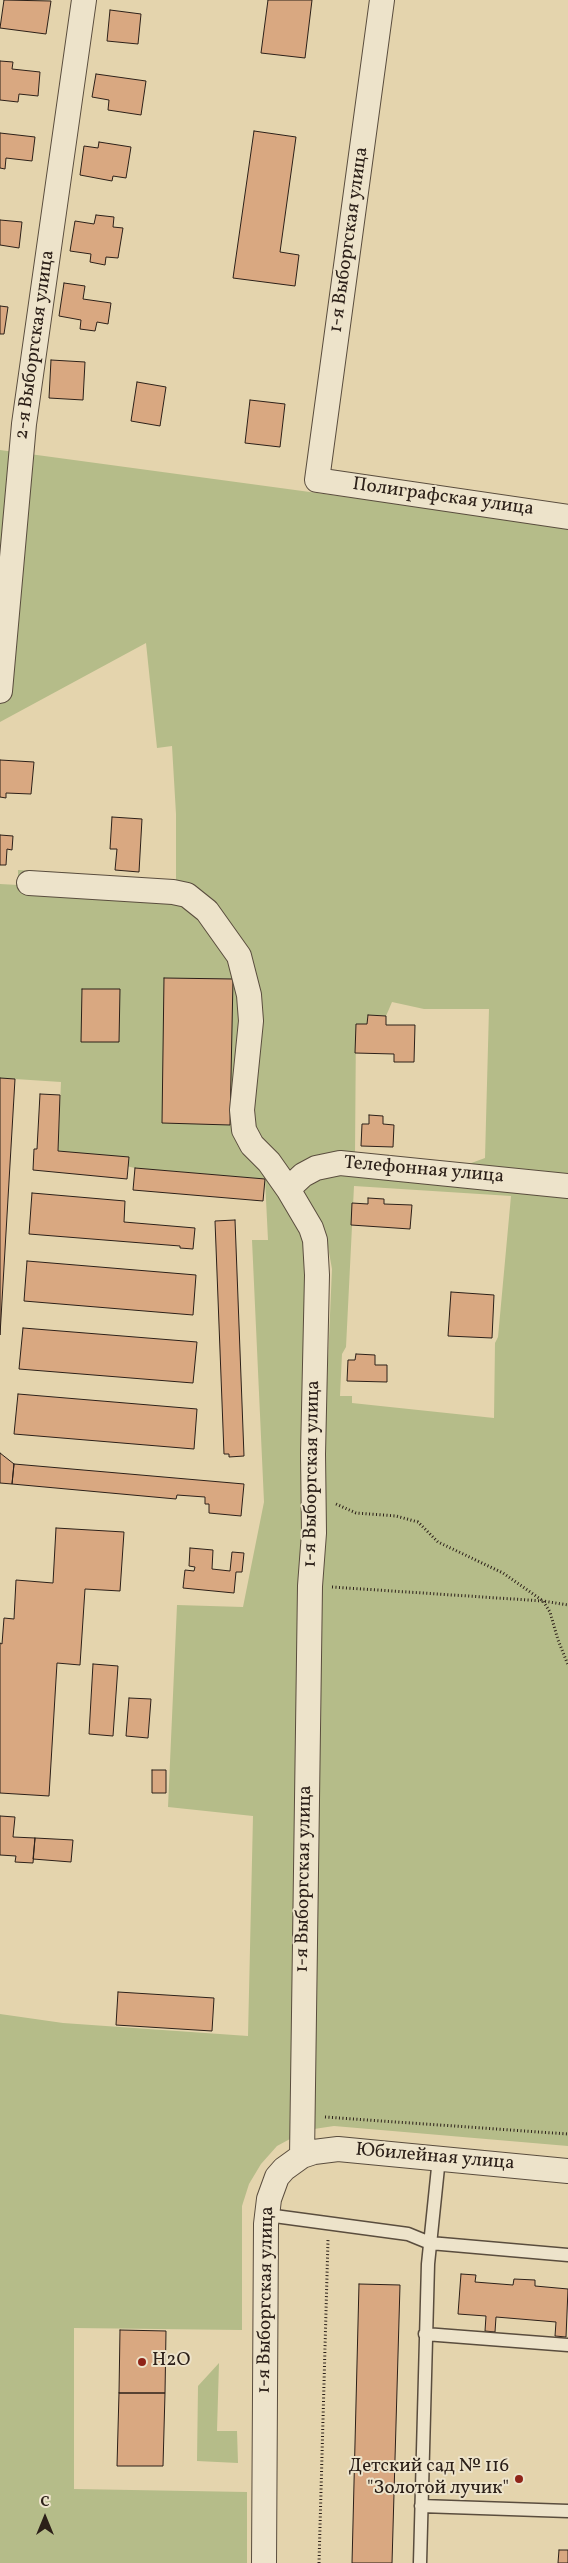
<!DOCTYPE html>
<html>
<head>
<meta charset="utf-8">
<style>
  body { margin:0 }
  #map { position:relative; width:568px; height:2563px; overflow:hidden; background:#e4d4ad; font-family:Vollkorn,serif }
  canvas { display:block }
  .north { position:absolute; left:20px; top:2493px; width:50px; height:50px; -webkit-text-stroke:4px #ede3ca; paint-order:stroke; rotate:0deg; font-size:14px; font-weight:700; line-height:20px; text-align:center; color:#2c2019 }
  .north::after { content:''; display:block; margin:auto; width:18px; height:22px; background:#2c2019; clip-path:polygon(50% 0,100% 100%,50% 72%,0 100%) }
</style>
</head>
<body>
<div id="map">
<canvas width="568" height="2563"></canvas>
<div class="north">С</div>
</div>
<script>
const ctx = document.querySelector('canvas').getContext('2d');
ctx.lineJoin = 'round';
function paint(path, color) { ctx.fillStyle = color; ctx.fill(path, 'evenodd'); }
const poly = rows => new Path2D(rows.map(r => 'M' + r).join(''));
function stroke(path, color, width, dash) { ctx.strokeStyle = color; ctx.lineWidth = width; ctx.lineCap = dash ? 'butt' : 'round'; ctx.setLineDash(dash || []); ctx.stroke(path); }
function drawText(font, color, halo, rows, align = 'center') {
  ctx.font = font + ' Vollkorn,serif'; ctx.lineWidth = 4; ctx.setLineDash([]); ctx.textBaseline = 'middle'; ctx.strokeStyle = halo; ctx.fillStyle = color; for (const [text, x, y, turn = 0] of rows) {
    ctx.save(); ctx.translate(x, y); ctx.rotate((+turn || 0) * Math.PI / 180); ctx.textAlign = isNaN(turn) ? turn : align; if (halo) ctx.strokeText(text, 0, 0); ctx.fillText(text, 0, 0); ctx.restore();
  }
}
const green = poly([
  [0,450,568,527,568,1179,314,1162,293,1217,303,1241,307,1275,290,2139,277,2146,261,2164,249,2184,242,2206,242,2330,74,2328,74,2489,247,2492,247,2563,0,2563,0,2014,63,2023,248,2036,253,1816,168,1807,177,1605,243,1607,264,1502,252,1240,268,1240,265,1179,135,1168,58,1151,61,1082,0,1078,0,884,18,885,18,870,76,873,76,879,176,885,176,814,172,746,157,748,146,643,0,722],
  [392,1002,424,1009,489,1009,485,1158,466,1165,355,1154,356,1024,367,1024,368,1015,386,1016],
  [329,1174,568,1193,568,2146,334,2126,314,2129,324,1453,332,1269,325,1230,300,1191],
  [354,1186,511,1196,498,1337,495,1343,494,1418,352,1403,352,1396,340,1396,342,1354,346,1347],
  [219,2363,217,2431,237,2431,238,2463,197,2461,198,2386]
]);
const building = poly([
  [4,0,51,1,46,34,0,28,4,0],
  [268,0,312,0,305,58,261,53,268,0],
  [110,10,141,14,138,44,107,41,110,10],
  [0,61,13,62,12,69,40,72,38,96,19,94,18,102,0,100,0,61],
  [96,74,146,81,141,115,108,110,109,100,92,97,96,74],
  [254,131,296,137,280,252,299,255,295,286,233,278,254,131],
  [0,133,35,137,32,161,6,158,5,169,0,168,0,133],
  [99,142,131,147,126,178,113,176,112,181,80,175,84,146,98,148,99,142],
  [96,215,114,217,113,227,123,228,118,258,106,257,105,265,90,262,91,254,70,251,75,221,94,224,96,215],
  [0,220,22,222,19,248,0,245,0,220],
  [64,283,85,286,83,299,111,303,108,324,97,322,95,331,80,329,81,320,59,316,64,283],
  [0,306,8,307,4,334,0,334,0,306],
  [51,360,85,362,83,400,49,398,51,360],
  [137,382,166,387,160,426,131,421,137,382],
  [250,400,285,404,280,447,245,443,250,400],
  [0,760,34,762,31,794,6,793,6,798,0,797,0,760],
  [112,817,142,819,139,872,115,870,117,849,110,849,112,817],
  [0,835,13,836,12,850,7,849,6,865,0,865,0,835],
  [164,978,233,979,230,1125,162,1123,164,978],
  [82,989,120,989,119,1042,81,1042,82,989],
  [368,1015,386,1016,386,1025,415,1025,414,1062,394,1062,394,1054,355,1053,356,1024,367,1024,368,1015],
  [0,1078,15,1079,0,1335,0,1078],
  [40,1094,60,1095,58,1151,129,1157,127,1179,33,1170,34,1149,37,1149,40,1094],
  [369,1115,383,1116,383,1124,394,1125,393,1147,361,1146,362,1124,369,1124,369,1115],
  [135,1168,265,1179,263,1201,133,1190,135,1168],
  [32,1193,125,1201,124,1222,195,1228,193,1249,180,1248,180,1246,29,1234,32,1193],
  [368,1198,384,1199,384,1204,412,1205,410,1229,351,1225,352,1203,368,1204,368,1198],
  [235,1220,244,1456,229,1457,229,1454,224,1454,215,1221,235,1220],
  [27,1261,196,1275,193,1315,24,1301,27,1261],
  [451,1292,494,1295,492,1338,448,1336,451,1292],
  [23,1328,197,1342,193,1383,19,1369,23,1328],
  [356,1354,375,1355,375,1365,387,1365,387,1382,347,1381,348,1360,355,1360,356,1354],
  [18,1394,197,1409,194,1449,14,1434,18,1394],
  [0,1453,14,1464,12,1484,0,1483,0,1453],
  [14,1464,244,1484,241,1516,209,1513,209,1504,205,1504,205,1497,177,1495,176,1499,12,1484,14,1464],
  [56,1528,124,1532,120,1591,85,1589,80,1665,57,1663,49,1796,0,1793,0,1643,2,1644,4,1618,14,1619,16,1580,53,1583,56,1528],
  [190,1548,213,1550,212,1569,230,1571,232,1552,244,1553,242,1572,236,1572,234,1593,183,1588,185,1570,194,1571,195,1567,189,1566,190,1548],
  [93,1664,118,1666,113,1736,89,1734,93,1664],
  [129,1698,151,1699,148,1738,126,1736,129,1698],
  [152,1770,166,1770,166,1793,152,1793,152,1770],
  [0,1816,15,1817,13,1837,35,1838,33,1863,15,1862,16,1856,0,1855,0,1816],
  [35,1838,73,1840,71,1862,33,1859,35,1838],
  [118,1992,214,1998,212,2031,116,2025,118,1992],
  [461,2274,476,2275,475,2282,513,2285,514,2279,535,2280,535,2286,568,2289,566,2337,555,2336,556,2322,496,2317,495,2332,485,2331,486,2316,458,2314,461,2274],
  [359,2284,400,2285,392,2563,352,2563,359,2284],
  [120,2330,166,2331,165,2393,119,2393,120,2330],
  [119,2393,165,2393,163,2466,117,2466,119,2393],
  [559,2550,568,2550,568,2563,558,2563,559,2550]
]);
const path = poly([
  [336,1504,356,1513,396,1516,418,1522,438,1542,503,1573,543,1601,550,1612,558,1640,568,1665],
  [332,1587,543,1601,568,1605],
  [325,2117,568,2134],
  [319,2563,328,2240]
]);
const lane = poly([
  [267,2215,408,2234,430,2243,568,2255],
  [425,2334,568,2345],
  [421,2506,568,2511],
  [420,2563,428,2264,439,2158]
]);
const street = poly([
  [382,0,317,480,568,517],
  [0,691,24,424,84,0],
  [29,883,173,892,187,895,207,911,239,956,249,995,251,1021,242,1110,244,1130,252,1145,269,1162,288,1189,311,1228,315,1240,317,1275,313,1454,314,1533,310,1586,302,2156],
  [288,1189,303,1175,316,1168,340,1163,568,1186],
  [264,2563,266,2224,269,2199,277,2177,284,2169,302,2156,314,2152,338,2149,568,2171]
]);
const markers = [
  [142,2362,5,"#8f2418"],
  [519,2479,5,"#8f2418"]
];
const streetNames = [
  ["1-я Выборгская улица",350,240,-82],
  ["2-я Выборгская улица",36,345,-82],
  ["Полиграфская улица",443,498,8],
  ["Телефонная улица",424,1171,5],
  ["1-я Выборгская улица",313,1474,-89],
  ["1-я Выборгская улица",305,1879,-89],
  ["Юбилейная улица",435,2158,5],
  ["1-я Выборгская улица",267,2300,-89]
];
const poiNames = [
  ["H2O",152,2362],
  ["Детский сад № 116",509,2468,"right"],
  ["\"Золотой лучик\"",509,2490,"right"]
];
paint(green, '#b5bc89');
paint(building, '#d9a881');
stroke(building, '#2c2019', 1);
stroke(lane, '#5a4d3e', 15);
stroke(street, '#5a4d3e', 26);
stroke(path, '#2c2019', 3, [1, 2.5]);
stroke(lane, '#ede3ca', 12);
stroke(street, '#ede3ca', 24);
for (const [x, y, r, color] of markers) { const dot = new Path2D(); dot.arc(x, y, r, 0, 2 * Math.PI); ctx.fillStyle = color; ctx.fill(dot); stroke(dot, '#ede3ca', 2); }
drawText('19px', '#2c2019', '#ede3ca', streetNames);
drawText('19px', '#2c2019', '#ede3ca', poiNames, 'left');
</script>
</body>
</html>
